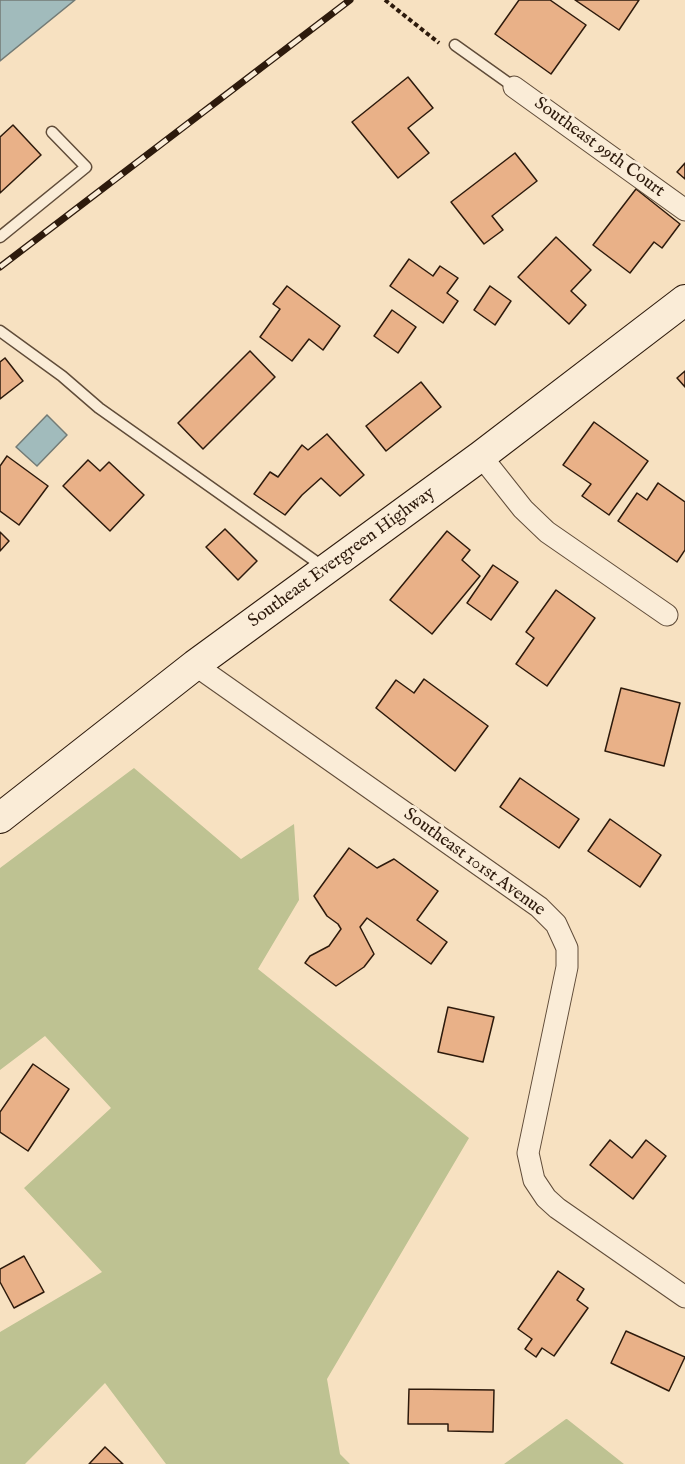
<!DOCTYPE html>
<html>
<head>
<meta charset="utf-8">
<style>
  body { margin:0 }
  canvas { display:block; background:#f7e1c1 }
</style>
</head>
<body>
<canvas width="685" height="1464"></canvas>
<script>
const ctx = document.querySelector('canvas').getContext('2d');
ctx.lineJoin = 'round';
function paint(path, color) { ctx.fillStyle = color; ctx.fill(path, 'evenodd'); }
const poly = rows => new Path2D(rows.map(r => 'M' + r).join(''));
function stroke(path, color, width, dash) { ctx.strokeStyle = color; ctx.lineWidth = width; ctx.lineCap = dash ? 'butt' : 'round'; ctx.setLineDash(dash || []); ctx.stroke(path); }
function drawText(font, color, halo, rows, align = 'center') {
  ctx.font = font + ' "IM FELL English",serif'; ctx.lineWidth = 6; ctx.setLineDash([]); ctx.textBaseline = 'middle'; ctx.strokeStyle = halo; ctx.fillStyle = color; for (const [text, x, y, turn = 0] of rows) {
    ctx.save(); ctx.translate(x, y); ctx.rotate((+turn || 0) * Math.PI / 180); ctx.textAlign = isNaN(turn) ? turn : align; if (halo) ctx.strokeText(text, 0, 0); ctx.fillText(text, 0, 0); ctx.restore();
  }
}
const green = poly([
  [134,768,241,859,294,824,299,900,258,969,469,1138,327,1379,340,1454,350,1464,166,1464,105,1383,25,1464,0,1464,0,1332,102,1272,24,1188,111,1108,45,1036,0,1070,0,868],
  [567,1419,624,1464,504,1464,566,1419]
]);
const water = poly([
  [0,0,75,0,0,61,0,0],
  [47,415,67,435,37,466,16,447,47,415]
]);
const building = poly([
  [519,0,550,0,586,25,551,74,495,34,519,0],
  [575,0,639,0,619,30,575,0],
  [408,77,433,108,408,128,429,153,398,178,352,122,408,77],
  [13,125,41,155,0,193,0,137,13,125],
  [515,153,537,181,492,216,503,230,484,244,451,202,515,153],
  [685,163,685,179,677,172,685,163],
  [636,189,680,224,662,248,654,242,630,273,593,245,636,189],
  [556,237,591,270,571,291,586,305,569,324,518,277,556,237],
  [409,259,433,276,440,266,458,278,447,293,458,301,443,323,390,286,409,259],
  [287,286,340,326,323,350,309,339,292,361,260,337,280,309,273,304,287,286],
  [490,286,511,301,495,325,474,310,490,286],
  [392,310,416,327,398,353,374,336,392,310],
  [250,351,275,377,203,449,178,423,250,351],
  [5,358,23,381,0,399,0,362,5,358],
  [685,371,685,387,677,378,685,371],
  [421,382,441,407,386,451,366,426,421,382],
  [594,422,648,461,609,515,582,496,591,484,563,465,594,422],
  [327,434,364,475,340,496,321,478,302,495,285,515,254,494,270,472,278,477,302,445,308,450,327,434],
  [7,456,48,486,19,525,0,511,0,466,7,456],
  [88,460,100,471,109,462,144,495,110,531,63,486,88,460],
  [658,483,685,502,685,550,677,562,618,521,637,493,647,500,658,483],
  [225,529,257,561,238,580,206,547,225,529],
  [447,531,470,550,462,560,480,576,432,634,390,600,447,531],
  [0,532,9,541,0,551,0,532],
  [493,565,518,582,491,620,467,603,493,565],
  [556,590,595,618,547,686,516,664,534,638,526,632,556,590],
  [424,679,488,726,455,771,376,708,396,680,414,693,424,679],
  [621,688,680,703,664,766,605,751,621,688],
  [520,778,579,819,559,848,500,807,520,778],
  [610,819,661,855,640,887,588,851,610,819],
  [349,848,377,868,394,859,438,891,417,920,447,942,431,964,367,918,360,927,374,954,364,967,336,986,305,963,310,956,329,946,341,929,338,924,327,916,314,896,349,848],
  [448,1007,494,1017,483,1062,438,1052,448,1007],
  [33,1064,69,1089,28,1151,0,1132,0,1112,33,1064],
  [610,1140,632,1158,646,1140,666,1156,633,1199,590,1165,610,1140],
  [24,1256,44,1292,14,1308,0,1282,0,1269,24,1256],
  [558,1271,584,1289,577,1300,588,1308,554,1356,542,1348,536,1357,525,1349,532,1339,518,1329,558,1271],
  [626,1331,685,1357,669,1391,611,1363,626,1331],
  [409,1389,494,1390,493,1432,448,1431,448,1424,408,1424,409,1389],
  [105,1447,123,1464,89,1464,105,1447]
]);
const path = poly([
  [385,0,439,43]
]);
const lane = poly([
  [455,45,514,87],
  [0,237,86,167,52,132],
  [0,331,62,376,99,408,325,568]
]);
const street = poly([
  [514,87,685,210],
  [481,456,523,509,547,532,667,615],
  [195,665,539,907,556,924,567,948,567,967,528,1153,534,1180,546,1198,557,1208,685,1297]
]);
const secondary = poly([
  [0,818,195,665,481,456,685,300]
]);
const rail = poly([
  [0,267,350,0]
]);
const streetNames = [
  ["Southeast 99th Court",599,148,36],
  ["Southeast Evergreen Highway",342,558,-36],
  ["Southeast 101st Avenue",474,863,36]
];
paint(green, '#bec292');
paint(water, '#a1bbbc');
stroke(water, '#737b76', 1.5);
paint(building, '#e9b188');
stroke(building, '#2d1a0c', 1.5);
stroke(lane, '#604c39', 13);
stroke(street, '#604c39', 23);
stroke(secondary, '#2d1a0c', 32);
stroke(path, '#2d1a0c', 4, [4.5, 3]);
stroke(lane, '#faecd7', 10);
stroke(street, '#faecd7', 21);
stroke(secondary, '#faecd7', 30);
stroke(rail, '#2d1a0c', 7);
stroke(rail, '#faecd7', 4.5, [14]);
drawText('18px', '#2d1a0c', '#faecd7', streetNames);
</script>
</body>
</html>
